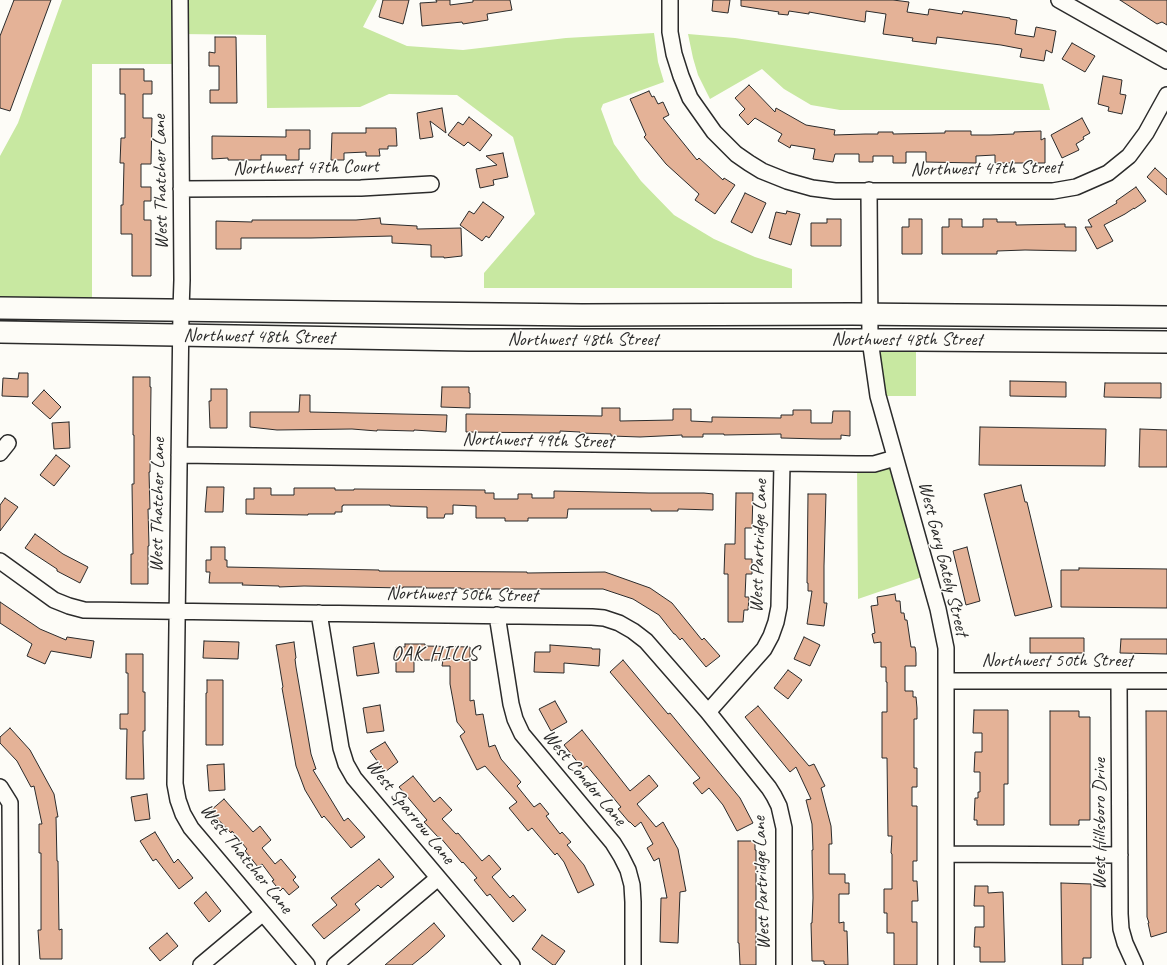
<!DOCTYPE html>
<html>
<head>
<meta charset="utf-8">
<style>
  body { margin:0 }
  canvas { display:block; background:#fdfcf7 }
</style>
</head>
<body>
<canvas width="1167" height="965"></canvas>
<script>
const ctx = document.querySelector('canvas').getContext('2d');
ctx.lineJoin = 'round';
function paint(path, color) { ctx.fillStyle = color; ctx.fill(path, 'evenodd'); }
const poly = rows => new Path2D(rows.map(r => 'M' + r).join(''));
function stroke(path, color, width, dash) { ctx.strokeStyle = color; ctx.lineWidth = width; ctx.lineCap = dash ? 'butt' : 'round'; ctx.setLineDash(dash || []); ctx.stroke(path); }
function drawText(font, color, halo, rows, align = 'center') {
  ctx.font = font + ' Caveat,sans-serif'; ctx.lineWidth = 3; ctx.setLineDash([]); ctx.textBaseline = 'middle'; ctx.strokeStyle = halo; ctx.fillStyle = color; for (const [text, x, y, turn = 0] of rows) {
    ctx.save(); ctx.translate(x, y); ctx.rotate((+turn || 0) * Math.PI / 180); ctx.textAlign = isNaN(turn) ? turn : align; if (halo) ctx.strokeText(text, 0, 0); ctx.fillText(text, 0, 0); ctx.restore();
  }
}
const green = poly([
  [62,0,377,0,363,27,407,46,463,50,566,38,654,33,658,62,664,82,603,104,601,109,614,144,641,181,674,215,714,239,755,257,792,269,792,288,484,288,484,273,535,214,513,137,457,95,389,94,360,107,267,108,266,35,180,34,180,64,92,64,92,310,0,308,0,156,18,123],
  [688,34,735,38,1043,84,1050,110,840,110,811,105,784,89,762,69,710,99,698,75,693,58],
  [870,340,916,340,916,396,878,396],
  [895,458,928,575,858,599,857,464]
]);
const building = poly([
  [14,0,51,0,10,111,0,108,0,36,14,0],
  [383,0,409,0,403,24,379,17,383,0],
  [436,0,450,0,450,5,473,2,473,0,510,0,512,10,487,14,488,20,463,24,462,22,422,26,420,3,437,2,436,0],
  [713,0,730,0,728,13,712,11,713,0],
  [741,0,893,0,909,2,907,12,928,15,929,9,962,14,963,11,1010,18,1010,19,1017,20,1015,34,1034,37,1036,27,1056,31,1052,53,1046,50,1044,61,1020,57,1022,49,1001,45,937,37,936,44,912,41,913,38,883,34,886,14,866,11,865,22,809,12,809,14,789,11,788,15,778,14,779,12,741,6,741,0],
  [1120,0,1167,0,1167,25,1162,22,1157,24,1120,0],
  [215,37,236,37,237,103,210,103,210,90,219,90,219,66,209,66,209,52,215,53,215,37],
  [1072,43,1095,56,1085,72,1062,59,1072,43],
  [120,69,144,69,144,81,152,81,152,94,143,94,143,118,152,118,151,164,141,164,141,187,151,187,151,201,144,201,144,220,151,220,151,276,132,276,132,234,121,234,121,205,123,205,124,163,120,163,121,138,125,138,125,94,120,94,120,69],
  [1103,76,1122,80,1120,94,1126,95,1122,114,1108,111,1109,107,1098,104,1103,76],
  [749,85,775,112,776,108,806,125,835,130,834,135,865,134,878,134,878,132,893,132,893,134,945,133,945,131,971,131,971,135,990,135,1014,134,1014,132,1041,131,1041,140,1045,138,1045,163,995,163,995,155,976,156,976,163,926,162,926,152,906,152,906,163,893,163,893,156,873,156,873,162,859,162,859,154,835,154,833,162,813,159,815,149,791,145,790,148,778,141,782,134,755,118,748,125,739,115,745,109,735,98,749,85],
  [649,91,652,97,654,96,658,104,663,102,669,115,663,118,697,160,699,158,723,180,724,178,735,185,715,214,695,200,699,194,666,164,644,137,646,135,630,99,649,91],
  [442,108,446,133,430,121,433,137,420,139,417,113,442,108],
  [469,117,492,135,480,151,468,142,464,146,448,135,458,122,463,125,469,117],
  [1082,118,1090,133,1083,137,1084,139,1076,144,1079,150,1062,158,1051,135,1082,118],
  [366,128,396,128,397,146,388,146,388,149,379,149,380,156,366,156,366,152,344,153,344,160,331,160,332,133,366,133,366,128],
  [286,130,310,130,310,149,299,149,299,160,286,160,286,155,261,155,261,160,228,160,228,158,212,159,212,136,286,137,286,130],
  [503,153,508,177,493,180,494,185,480,188,476,169,497,165,486,156,503,153],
  [1155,168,1167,179,1167,195,1147,177,1155,168],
  [1136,187,1146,201,1134,209,1134,208,1125,214,1104,225,1113,241,1097,249,1085,227,1092,227,1088,220,1117,203,1116,201,1136,187],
  [745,193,766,203,752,233,731,222,745,193],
  [483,202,504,217,489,238,486,236,482,241,460,225,469,211,474,214,483,202],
  [787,211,800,214,791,245,769,238,776,212,786,214,787,211],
  [380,218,381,224,417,226,417,229,461,228,462,256,444,258,444,257,431,257,431,245,392,243,392,236,311,238,241,238,241,249,216,249,216,221,252,222,252,220,356,220,380,218],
  [827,219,841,219,841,246,811,246,811,223,827,223,827,219],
  [909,219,922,219,922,254,902,254,902,227,909,227,909,219],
  [949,219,962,219,962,227,983,227,983,219,997,219,997,222,1016,222,1016,225,1065,224,1065,227,1076,227,1076,251,1025,250,997,251,997,254,942,254,942,227,949,227,949,219],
  [19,373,28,373,28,397,2,396,3,378,18,379,19,373],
  [133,377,150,377,150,387,151,387,150,472,149,472,150,509,148,509,149,546,148,546,148,584,131,584,131,554,133,554,132,484,134,484,134,435,133,435,133,377],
  [1010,381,1066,382,1066,397,1010,396,1010,381],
  [1105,383,1161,383,1161,398,1104,397,1105,383],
  [442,387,469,387,469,393,470,393,470,408,441,407,442,387],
  [211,389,227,389,227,428,210,428,209,401,211,401,211,389],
  [44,390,61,407,50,419,32,403,44,390],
  [300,395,310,395,310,412,447,415,446,432,414,430,414,431,377,430,377,431,352,429,277,430,250,427,250,412,299,412,300,395],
  [602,408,620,408,620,421,673,420,673,409,691,409,691,421,712,422,712,417,781,418,781,415,793,415,793,410,811,410,811,423,832,423,833,411,850,411,850,436,841,435,841,439,821,439,781,438,781,434,724,435,724,434,703,434,703,437,682,437,682,435,640,437,611,436,611,434,580,433,580,432,560,431,560,433,466,432,466,414,602,416,602,408],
  [69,422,70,448,54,449,52,423,69,422],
  [980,427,1106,429,1105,466,979,465,980,427],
  [1140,429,1167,430,1167,467,1139,467,1140,429],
  [56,455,70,466,54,486,40,475,56,455],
  [1021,485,1025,502,1027,502,1052,607,1015,616,984,494,1021,485],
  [207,487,224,487,223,512,205,512,207,487],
  [254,488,271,488,271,495,294,495,294,488,335,488,335,490,354,490,354,489,485,490,485,493,494,493,494,499,518,499,518,494,532,494,532,498,554,498,554,491,649,493,704,493,713,494,713,510,678,509,678,511,651,511,651,509,568,509,567,518,528,518,528,521,505,521,505,518,476,518,476,506,453,505,453,514,445,514,444,518,427,518,427,507,390,506,390,505,343,505,343,506,342,506,342,512,335,512,335,514,308,514,308,515,246,514,246,499,254,499,254,488],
  [736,493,753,493,752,528,745,528,745,559,752,559,752,574,746,574,745,597,749,597,748,610,744,610,743,622,728,622,728,574,724,574,725,544,735,544,736,493],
  [808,494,826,494,824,566,824,603,827,603,824,626,807,624,812,591,808,591,808,583,807,583,808,494],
  [5,498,18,507,0,531,0,505,5,498],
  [35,534,63,554,88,567,80,583,57,571,57,569,25,548,35,534],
  [211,547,225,547,225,560,227,560,227,567,379,570,379,571,527,572,527,573,605,572,650,588,672,603,702,640,704,638,720,656,706,667,682,638,680,640,675,634,674,634,659,615,633,599,603,589,461,589,461,588,426,588,426,587,403,587,403,588,304,586,279,587,279,586,242,585,243,583,209,583,210,572,206,572,206,560,211,560,211,547],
  [967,547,980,601,966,605,953,551,967,547],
  [1079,568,1167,569,1167,608,1061,607,1061,570,1079,570,1079,568],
  [895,594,896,601,900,601,901,613,904,613,905,620,907,620,911,647,915,647,916,653,916,666,905,666,905,691,913,691,913,697,916,697,917,708,917,719,914,719,914,768,917,768,917,787,912,787,912,806,917,806,917,861,913,861,913,881,917,881,918,901,912,901,912,922,917,922,917,965,894,965,894,933,887,933,887,913,884,913,884,889,892,889,892,854,891,853,892,836,888,836,887,758,882,758,882,712,887,712,887,682,886,682,886,667,881,667,881,642,874,643,872,634,875,633,871,606,878,605,877,597,895,594],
  [0,602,40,629,66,640,67,637,94,641,91,658,51,651,45,664,27,656,32,644,0,623,0,602],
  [804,637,820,645,810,666,794,659,804,637],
  [1030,638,1084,638,1084,653,1030,653,1030,638],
  [1121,639,1167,639,1167,654,1120,653,1121,639],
  [204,641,239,642,238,659,203,658,204,641],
  [294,642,296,658,295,659,296,667,311,754,316,769,313,770,344,821,348,818,365,837,351,848,324,816,322,818,305,790,296,766,282,688,283,687,276,645,294,642],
  [374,643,379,673,357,676,353,647,374,643],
  [405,644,425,644,425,646,470,647,470,701,474,700,476,715,483,714,489,747,495,745,501,759,521,782,517,786,534,807,540,803,549,814,546,816,560,834,562,832,571,842,567,845,584,865,594,885,578,893,564,862,557,853,555,855,532,828,528,831,509,808,517,802,485,766,477,770,460,736,465,732,457,722,450,684,450,666,442,666,443,660,414,660,414,672,396,672,396,647,405,647,405,644],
  [550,645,592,648,592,649,600,649,599,666,564,663,564,673,534,672,535,652,550,652,550,645],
  [126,654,143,654,143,692,145,692,145,731,143,731,143,742,144,779,126,779,127,729,120,729,120,714,128,714,128,673,126,673,126,654],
  [623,660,668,714,670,713,740,798,753,823,737,831,723,805,709,788,702,794,693,783,700,778,610,672,623,660],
  [788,670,802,680,788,699,774,688,788,670],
  [207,680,223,680,223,745,206,745,206,693,207,693,207,680],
  [555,701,567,722,551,731,539,709,555,701],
  [380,705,384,731,367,733,363,708,380,705],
  [758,706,809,766,814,764,825,786,821,788,831,826,832,844,829,844,829,874,845,874,845,883,849,883,849,894,839,894,839,923,844,922,844,931,847,931,848,965,827,965,824,964,824,961,812,961,811,923,812,923,813,898,812,850,813,850,812,824,806,800,811,799,796,767,790,772,745,717,758,706],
  [974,710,1008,710,1008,784,1004,784,1004,825,977,825,977,820,974,820,975,798,978,798,978,792,980,792,980,772,974,772,975,752,982,752,982,733,973,733,974,710],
  [1050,711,1079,711,1079,717,1090,717,1090,820,1079,820,1079,825,1050,825,1050,711],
  [1146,711,1167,711,1167,932,1151,937,1148,923,1149,923,1147,917,1146,711],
  [10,728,30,750,54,794,58,817,56,817,57,861,58,861,59,930,62,929,62,959,40,959,38,930,41,930,41,853,39,853,39,824,42,824,34,786,31,787,17,761,0,743,0,737,10,728],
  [582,730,630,791,649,775,658,786,637,804,656,827,663,822,678,849,686,891,680,892,678,943,660,942,661,898,667,898,659,858,654,861,647,848,653,844,641,822,635,827,630,822,629,822,618,809,621,807,587,766,583,769,564,745,582,730],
  [385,742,398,762,385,772,370,751,385,742],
  [224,764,225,790,209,791,207,765,224,764],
  [413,776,434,802,440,797,452,810,442,819,456,834,458,833,482,861,489,855,501,869,492,877,510,898,513,895,526,910,513,922,490,894,487,896,474,880,477,878,463,862,462,863,439,836,438,837,424,822,427,820,399,787,413,776],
  [147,794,150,819,135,821,131,797,147,794],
  [224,799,253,832,260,826,271,840,262,848,275,864,281,859,296,877,293,880,299,887,289,895,283,888,280,891,272,881,274,880,262,864,258,867,245,851,247,849,232,831,231,833,210,811,224,799],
  [155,832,174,863,178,859,193,878,179,889,156,859,153,861,140,841,155,832],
  [738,841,755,841,755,850,756,850,756,965,740,965,739,943,738,943,738,841],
  [379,859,394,877,381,888,378,885,355,904,360,910,324,939,312,925,337,905,331,898,379,859],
  [1061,883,1091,884,1091,958,1083,958,1083,965,1062,965,1061,883],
  [975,886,988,886,988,893,1003,892,1005,962,980,962,980,947,974,947,975,927,984,927,984,906,974,906,975,886],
  [206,892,221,911,209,922,194,903,206,892],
  [434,923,445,936,428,952,412,965,385,965,434,923],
  [167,933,178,946,160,961,149,948,167,933],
  [542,935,565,951,555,965,553,965,532,949,542,935]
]);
const minor = poly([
  [180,0,182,280,181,310,175,784,178,800,183,814,191,828,307,965],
  [670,0,670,32,674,54,681,76,690,98,714,132,736,154,749,163,762,171,787,181,812,188,835,191,1053,191,1076,187,1108,173,1129,156,1146,133,1167,95],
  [1059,0,1167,61],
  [181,189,361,188,431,184],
  [869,190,870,340,878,396,938,609,946,648,946,965],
  [0,453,8,443],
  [179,455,857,464,874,464,895,458],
  [0,561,54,600,69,606,84,610,592,617,604,618,619,623,633,631,646,641,708,712,769,788,774,796,779,806,784,828,784,965],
  [319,613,341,748,346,764,354,778,512,965],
  [497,615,511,704,515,719,522,734,613,843,621,856,628,870,632,885,633,902,633,965],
  [946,681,1167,681],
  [1119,681,1120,914,1121,929,1125,943,1135,965],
  [708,712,764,649,771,636,776,622,779,607,782,464],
  [0,787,10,803,11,965],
  [946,854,1120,855],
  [201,965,263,913],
  [335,965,438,878]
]);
const secondary = poly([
  [0,308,582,315,852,314,1167,317],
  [0,332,469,340,916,340,1167,342]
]);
const streetNames = [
  ["Northwest 47th Court",306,168,-1],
  ["Northwest 47th Street",986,169,-1],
  ["West Thatcher Lane",161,182,-91],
  ["Northwest 48th Street",259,337,1],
  ["Northwest 48th Street",583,340],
  ["Northwest 48th Street",907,340],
  ["Northwest 49th Street",538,441,1],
  ["West Thatcher Lane",158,505,-89],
  ["West Partridge Lane",759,546,-88],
  ["West Gary Gately Street",943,559,76],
  ["Northwest 50th Street",462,595,1],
  ["Northwest 50th Street",1057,661],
  ["West Condor Lane",584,778,50],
  ["West Sparrow Lane",410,812,51],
  ["West Hillsboro Drive",1100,824,-90],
  ["West Thatcher Lane",246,859,51],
  ["West Partridge Lane",762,883,-92]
];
const neighbourhoodNames = [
  ["OAK HILLS",435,655]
];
paint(green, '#c8e8a1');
paint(building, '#e4b297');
stroke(building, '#2b2b2b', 1);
stroke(minor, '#2b2b2b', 18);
stroke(secondary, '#2b2b2b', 24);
stroke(minor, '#fdfcf7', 15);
stroke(secondary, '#fdfcf7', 21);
drawText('19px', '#2b2b2b', '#fdfcf7', streetNames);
ctx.letterSpacing = '1px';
drawText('20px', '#2b2b2b', '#fdfcf7', neighbourhoodNames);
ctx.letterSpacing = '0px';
</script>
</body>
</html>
